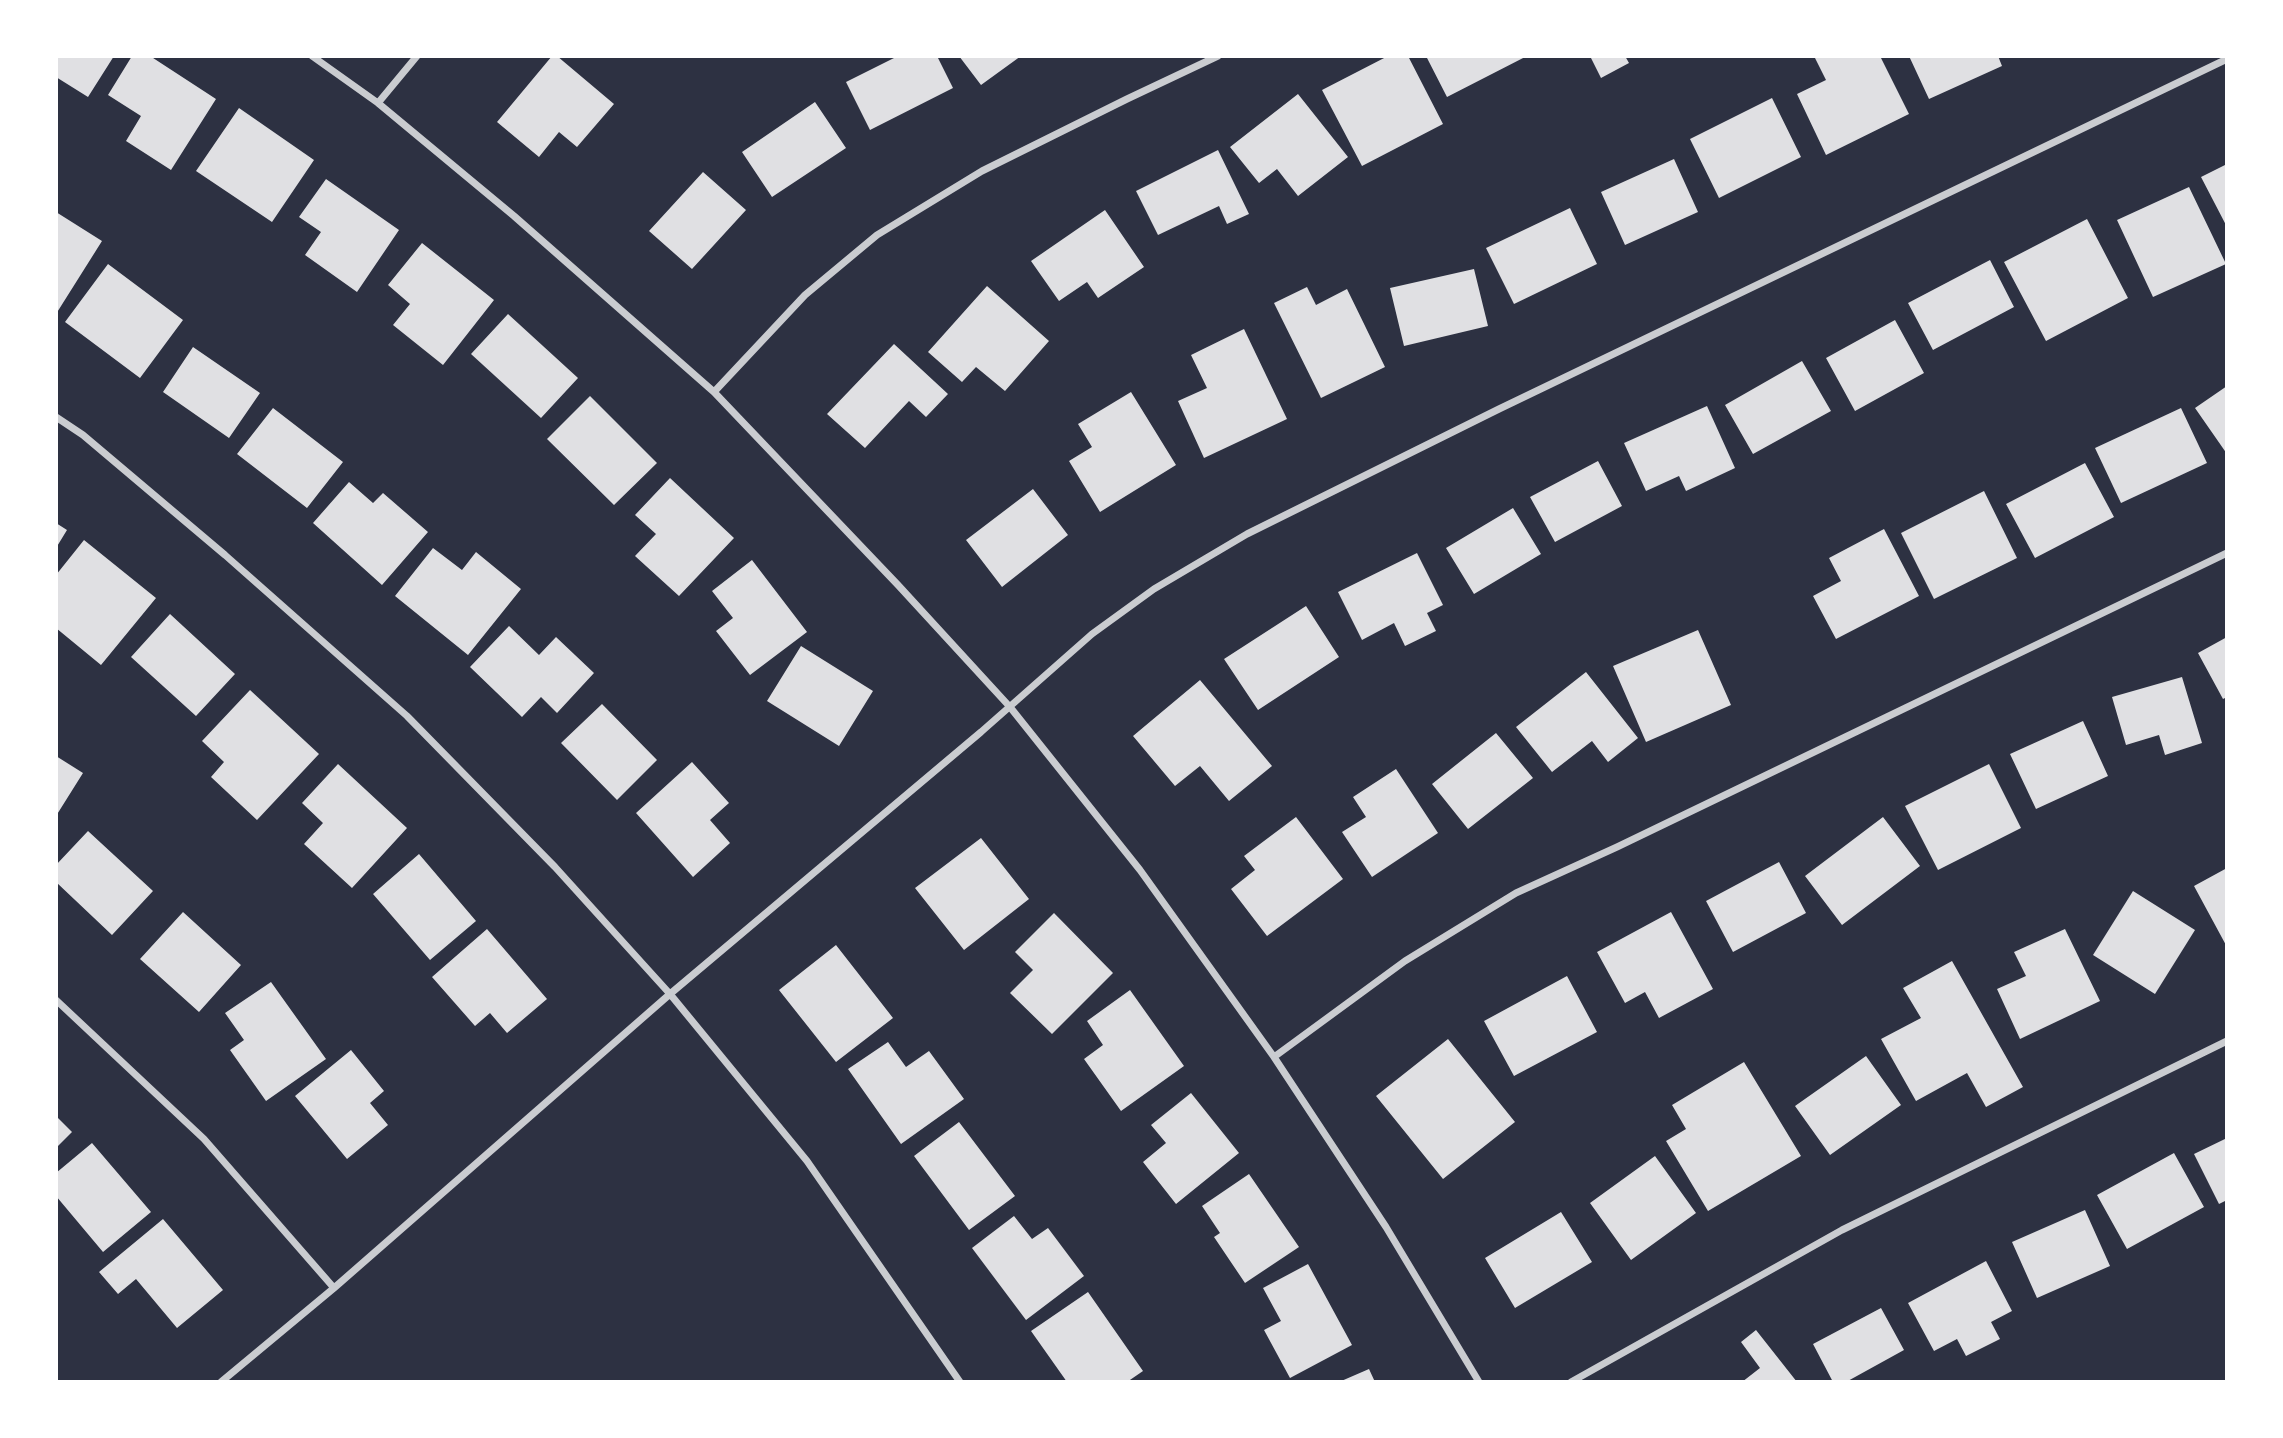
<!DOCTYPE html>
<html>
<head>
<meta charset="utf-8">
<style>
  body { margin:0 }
  #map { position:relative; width:2283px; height:1438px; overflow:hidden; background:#2d3142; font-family:"IBM Plex Sans",sans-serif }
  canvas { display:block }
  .frame { position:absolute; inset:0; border:58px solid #fff; pointer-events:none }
</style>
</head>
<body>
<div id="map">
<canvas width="2283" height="1438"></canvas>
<div class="frame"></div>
</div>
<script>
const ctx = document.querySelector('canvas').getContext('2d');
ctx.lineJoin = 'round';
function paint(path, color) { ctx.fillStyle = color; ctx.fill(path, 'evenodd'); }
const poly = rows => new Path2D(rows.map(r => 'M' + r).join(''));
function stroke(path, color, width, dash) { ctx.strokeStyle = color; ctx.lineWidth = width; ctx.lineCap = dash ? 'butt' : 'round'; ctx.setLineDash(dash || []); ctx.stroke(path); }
const building = poly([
  [56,56,114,56,88,97,56,77],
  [132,56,150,56,216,99,171,170,126,141,141,116,108,95],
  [552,56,557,56,614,104,577,147,559,132,539,157,497,122],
  [898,56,937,56,953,88,870,130,846,82],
  [959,56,1021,56,981,85],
  [1388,56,1408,56,1443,124,1362,166,1322,90],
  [1426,56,1527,56,1447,97],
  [1590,56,1625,56,1629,63,1601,78],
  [1814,56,1880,56,1909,114,1826,155,1797,94,1826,80],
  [1909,56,1998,56,2002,66,1929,99],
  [1298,94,1348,157,1298,196,1277,169,1259,183,1230,147],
  [1772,98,1801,157,1719,198,1690,139],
  [815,102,846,148,772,197,742,152],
  [239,108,314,160,272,222,196,171],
  [1218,150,1249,214,1227,224,1219,206,1158,235,1136,191],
  [1674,159,1698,212,1625,245,1601,192],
  [2227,164,2227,227,2201,177],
  [703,172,746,210,692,269,649,231],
  [326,179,399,230,357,292,305,255,321,232,299,217],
  [2189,187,2226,264,2153,297,2117,220],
  [1570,208,1597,264,1514,304,1486,248],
  [1105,210,1144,267,1098,298,1087,282,1059,301,1031,261],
  [56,212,102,241,56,314],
  [2087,219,2128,298,2046,341,2004,262],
  [422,243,494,300,443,365,393,325,410,304,388,285],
  [1990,260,2014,307,1933,350,1908,303],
  [108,264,183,320,140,378,65,322],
  [1474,269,1488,326,1404,346,1390,288],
  [987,286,1049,341,1005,391,976,367,962,382,928,352],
  [1307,287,1316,305,1347,289,1385,367,1321,398,1274,303],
  [508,314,578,378,541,418,471,354],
  [1895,320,1924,373,1855,411,1826,358],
  [1244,329,1287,419,1204,458,1178,401,1207,388,1191,355],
  [894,344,948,394,926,417,909,401,865,448,827,414],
  [193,347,260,393,229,438,163,392],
  [1802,361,1831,411,1753,454,1725,405],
  [2227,386,2227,454,2195,408],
  [1131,392,1176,465,1100,512,1069,461,1092,447,1078,424],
  [590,396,657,463,614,505,547,439],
  [1707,406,1735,468,1686,491,1679,476,1646,491,1624,443],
  [273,408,343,462,307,508,237,454],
  [2181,408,2207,463,2121,503,2095,448],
  [1598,461,1622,506,1555,542,1530,497],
  [2085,463,2114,517,2035,558,2006,504],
  [670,478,734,538,679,596,635,556,656,534,635,515],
  [349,482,373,503,383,493,428,532,382,585,313,523],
  [1033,489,1068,535,1002,587,966,540],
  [1984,491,2017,558,1934,599,1901,533],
  [1513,508,1541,554,1474,594,1446,548],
  [56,523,67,530,56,548],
  [1884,529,1919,596,1836,639,1813,596,1841,581,1829,558],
  [84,540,156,598,101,665,56,628,56,575],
  [433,548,462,570,476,552,521,589,468,655,395,596],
  [1417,553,1443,605,1427,613,1436,631,1405,646,1394,623,1362,640,1338,592],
  [752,560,807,632,750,675,716,631,733,618,712,591],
  [1306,606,1339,657,1258,710,1224,659],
  [170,614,235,674,196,716,131,657],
  [509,626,539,655,556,637,594,673,557,713,541,697,522,717,470,667],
  [1698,630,1731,705,1646,742,1613,666],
  [2227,637,2227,697,2223,699,2198,653],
  [801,646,873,691,839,746,767,701],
  [1586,672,1638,738,1608,762,1592,741,1552,772,1516,727],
  [2182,677,2202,743,2165,755,2159,735,2126,745,2112,697],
  [1200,680,1272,766,1229,801,1200,766,1175,786,1133,736],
  [250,690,319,754,257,820,211,777,224,762,202,741],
  [602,704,657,760,617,800,561,743],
  [2083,721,2108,776,2036,809,2010,754],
  [1496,733,1533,778,1468,829,1432,784],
  [56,756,83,773,56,816],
  [692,762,729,803,710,820,730,843,693,877,636,813],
  [338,764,407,828,352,888,304,844,323,823,302,803],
  [1989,764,2021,828,1938,870,1905,806],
  [1396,769,1438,833,1372,877,1342,832,1366,817,1353,797],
  [1296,817,1343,879,1267,936,1231,889,1255,870,1244,856],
  [1883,817,1920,866,1842,925,1805,876],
  [88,831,153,891,112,935,56,882,56,865],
  [981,838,1029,899,964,950,915,888],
  [419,854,476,921,430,960,373,894],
  [1779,862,1806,913,1733,952,1706,901],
  [2227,868,2227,947,2194,886],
  [2133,891,2195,930,2155,994,2093,955],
  [183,912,241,965,199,1012,140,959],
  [1671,912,1713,989,1659,1018,1645,992,1625,1003,1597,952],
  [1054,913,1113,973,1052,1034,1010,993,1033,970,1015,952],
  [487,929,547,999,507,1033,490,1013,475,1026,432,977],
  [2065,929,2100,1001,2020,1039,1997,989,2026,976,2014,952],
  [836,945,893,1018,836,1062,779,990],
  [1952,961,2023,1087,1986,1107,1967,1073,1916,1101,1881,1039,1921,1018,1903,988],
  [1567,976,1597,1032,1514,1076,1484,1021],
  [271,982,326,1059,266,1101,230,1050,244,1040,225,1013],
  [1130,990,1184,1066,1121,1111,1084,1059,1103,1045,1087,1021],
  [1448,1039,1515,1122,1443,1179,1376,1096],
  [888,1042,906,1067,929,1051,964,1099,901,1144,848,1069],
  [351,1050,384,1091,370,1103,388,1125,347,1159,295,1096],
  [1866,1056,1901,1105,1830,1155,1795,1106],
  [1744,1062,1801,1156,1708,1211,1666,1141,1686,1129,1672,1105],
  [1191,1093,1239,1153,1176,1204,1143,1162,1166,1143,1151,1125],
  [56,1116,72,1132,56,1148],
  [959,1122,1015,1196,969,1230,914,1156],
  [2227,1138,2227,1200,2219,1204,2194,1154],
  [92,1143,151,1212,103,1252,56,1196,56,1173],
  [2174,1153,2204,1207,2127,1249,2097,1195],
  [1655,1156,1696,1213,1631,1260,1590,1203],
  [1249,1174,1299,1247,1245,1283,1214,1237,1220,1233,1202,1206],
  [2085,1210,2110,1266,2037,1298,2012,1242],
  [1561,1212,1592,1262,1515,1308,1485,1258],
  [1014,1216,1032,1239,1048,1228,1084,1276,1026,1320,972,1248],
  [163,1219,223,1290,177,1328,136,1279,118,1294,99,1272],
  [1986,1261,2012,1311,1991,1322,2000,1339,1966,1356,1957,1339,1934,1351,1908,1303],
  [1308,1264,1352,1345,1290,1378,1264,1330,1281,1321,1263,1288],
  [1088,1292,1143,1371,1127,1382,1067,1382,1031,1331],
  [1881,1308,1904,1350,1846,1382,1833,1382,1813,1344],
  [1756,1330,1797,1382,1742,1382,1760,1368,1741,1342],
  [1369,1369,1375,1382,1339,1382]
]);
const minor = poly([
  [312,56,378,103,514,216,714,392,898,585,1010,707,1140,870,1274,1057,1386,1227,1479,1382],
  [378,103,417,56],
  [714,392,805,295,877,235,982,171,1127,99,1218,56],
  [56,417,83,435,225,555,407,716,555,867,670,994,807,1161,960,1382],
  [56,1000,204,1139,334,1288],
  [1274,1057,1405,961,1516,893,1617,847,2227,553],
  [221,1382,334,1288,670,994,981,732,1092,634,1154,589,1247,534,1499,409,2227,59],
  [1571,1382,1842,1230,2227,1041]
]);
paint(building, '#e0e0e3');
stroke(minor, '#caccd0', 7);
</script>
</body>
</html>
